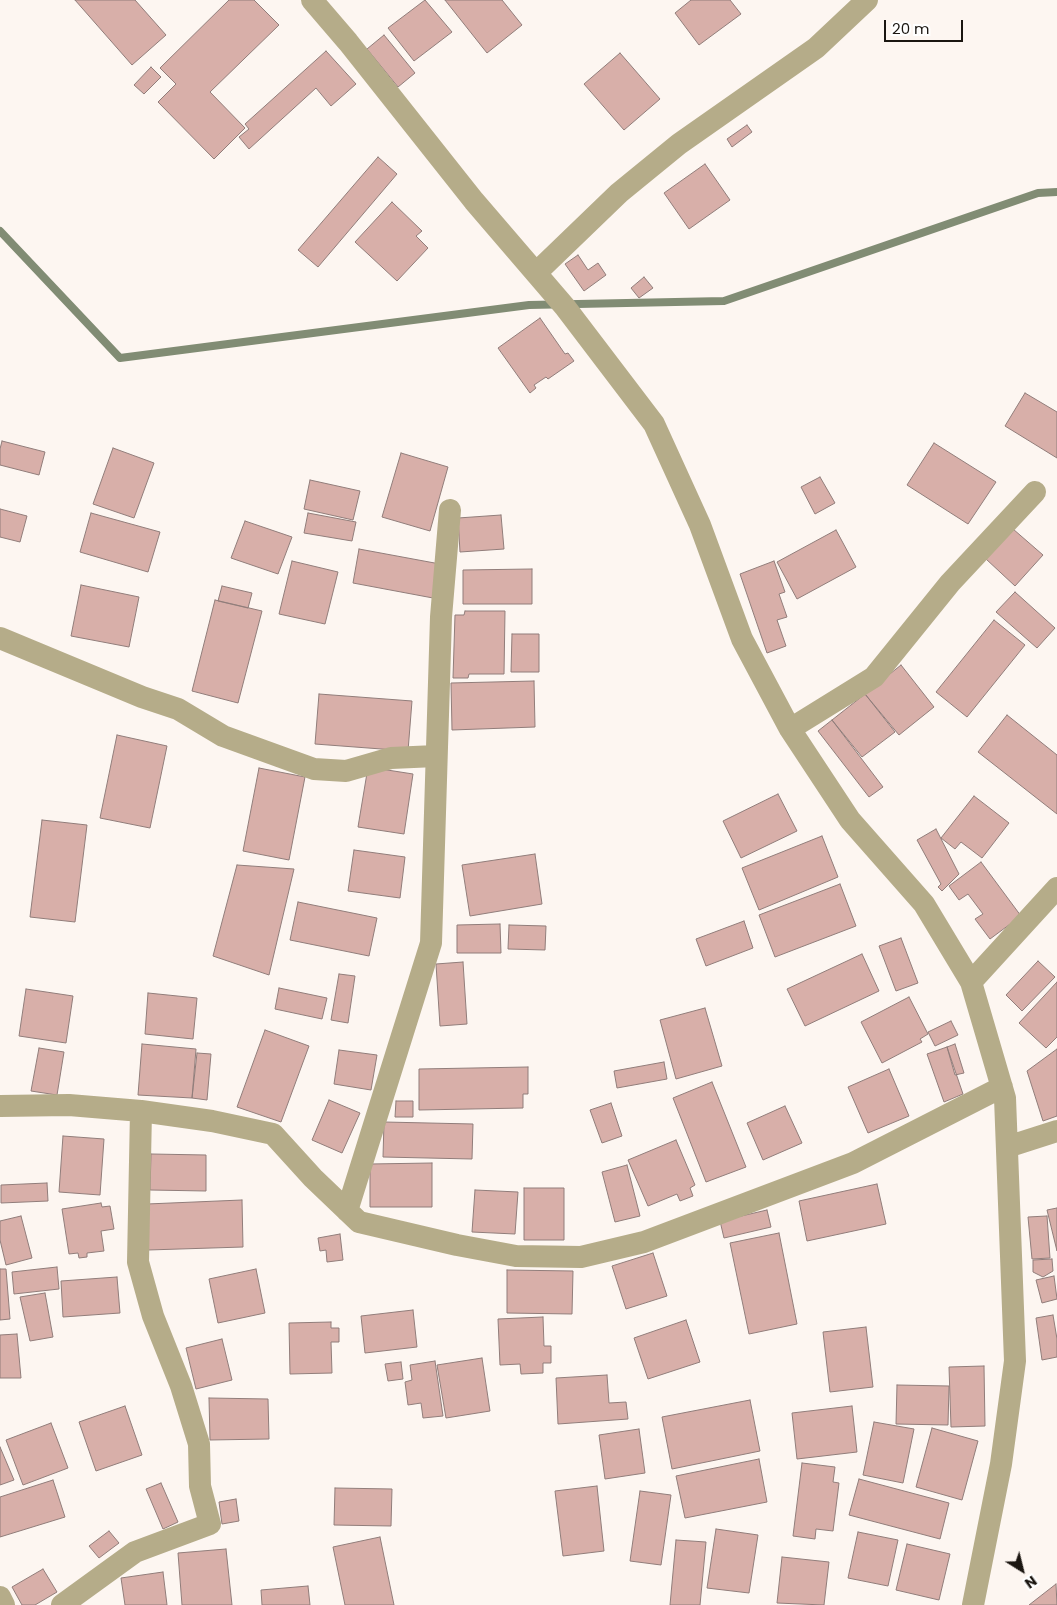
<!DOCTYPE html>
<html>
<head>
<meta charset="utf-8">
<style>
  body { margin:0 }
  #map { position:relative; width:1057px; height:1605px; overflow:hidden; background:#fdf6f1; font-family:Poppins,sans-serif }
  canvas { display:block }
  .north { position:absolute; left:997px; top:1545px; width:50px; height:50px; -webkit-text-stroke:4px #fff; paint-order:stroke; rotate:144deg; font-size:14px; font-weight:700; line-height:20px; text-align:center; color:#1b1611 }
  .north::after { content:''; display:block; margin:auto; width:18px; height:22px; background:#1b1611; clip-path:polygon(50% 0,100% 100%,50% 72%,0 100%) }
  .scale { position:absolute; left:884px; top:20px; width:79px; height:22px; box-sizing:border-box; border:2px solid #1b1611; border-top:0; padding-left:6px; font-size:15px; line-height:18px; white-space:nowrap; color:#1b1611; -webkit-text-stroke:4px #fff; paint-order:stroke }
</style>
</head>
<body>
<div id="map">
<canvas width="1057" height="1605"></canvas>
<div class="north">N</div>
<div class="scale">20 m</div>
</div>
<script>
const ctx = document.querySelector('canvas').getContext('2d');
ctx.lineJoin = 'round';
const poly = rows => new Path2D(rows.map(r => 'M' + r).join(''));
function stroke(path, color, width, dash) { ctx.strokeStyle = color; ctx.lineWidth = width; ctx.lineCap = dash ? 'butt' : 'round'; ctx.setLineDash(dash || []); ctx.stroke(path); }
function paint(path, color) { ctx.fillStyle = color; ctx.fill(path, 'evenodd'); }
const stream = poly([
  [0,231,120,358,529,305,724,301,1038,193,1057,192]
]);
const building = poly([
  [75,0,135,0,166,35,132,65,75,0],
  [229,0,254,0,279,25,210,92,245,128,214,159,158,102,176,84,160,68,229,0],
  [425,0,452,32,414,61,388,28,425,0],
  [445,0,502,0,522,25,487,53,445,0],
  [691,0,730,0,741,14,699,45,675,13,691,0],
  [384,35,415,73,398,87,367,49,384,35],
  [326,51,356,84,331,106,316,88,249,149,239,137,249,129,245,124,326,51],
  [620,53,660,99,624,130,584,84,620,53],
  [151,67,161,77,144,94,134,85,151,67],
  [747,125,752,132,732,147,727,139,747,125],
  [378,157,397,174,318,267,298,250,378,157],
  [705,164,730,200,689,229,664,193,705,164],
  [392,202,422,231,416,236,428,248,397,281,355,242,392,202],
  [578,255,588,270,598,263,606,275,584,291,565,264,578,255],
  [644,277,653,288,639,298,631,288,644,277],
  [540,318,565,354,568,353,574,361,548,379,546,377,534,385,536,388,530,393,498,348,540,318],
  [1025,393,1057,412,1057,458,1005,426,1025,393],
  [2,441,45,452,39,475,0,465,0,449,2,441],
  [934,443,996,482,968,524,907,485,934,443],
  [113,448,154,463,134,518,93,504,113,448],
  [401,453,448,467,430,531,382,517,401,453],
  [820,477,835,503,815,514,801,487,820,477],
  [310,480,360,491,353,520,304,509,310,480],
  [0,509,27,516,20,542,0,537,0,509],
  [91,513,160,532,148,572,80,552,91,513],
  [308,513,356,522,352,541,304,533,308,513],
  [501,515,504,549,460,552,458,518,501,515],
  [245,521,292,537,278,574,231,558,245,521],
  [1013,529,1043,555,1015,586,986,559,1013,529],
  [836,530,856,567,797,599,777,562,836,530],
  [359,549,440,564,433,598,353,583,359,549],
  [292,561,338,572,325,624,279,614,292,561],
  [774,561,785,592,779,594,787,617,777,620,786,646,767,653,740,574,774,561],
  [532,569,532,604,463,604,463,570,532,569],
  [81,585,139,597,129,647,71,636,81,585],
  [222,586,252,593,248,608,218,601,222,586],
  [1015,592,1055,628,1037,648,996,612,1015,592],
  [215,600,262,611,238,703,192,691,215,600],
  [465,611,505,611,504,674,469,674,468,678,453,678,455,615,464,615,465,611],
  [994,620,1025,645,967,717,936,692,994,620],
  [512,634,539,634,539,672,511,672,512,634],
  [901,665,934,707,899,735,865,694,901,665],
  [534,681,535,727,452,730,451,683,534,681],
  [319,694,412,701,408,751,315,744,319,694],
  [865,694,895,732,862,757,832,720,865,694],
  [1007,715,1057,755,1057,814,978,752,1007,715],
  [832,720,883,787,869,797,818,731,832,720],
  [117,735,167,746,150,828,100,818,117,735],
  [368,767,413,774,404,834,358,827,368,767],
  [259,768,305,777,289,860,243,851,259,768],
  [778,794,797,831,741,858,723,821,778,794],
  [974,796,1009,823,982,858,961,842,955,849,941,838,974,796],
  [42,820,87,825,75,922,30,917,42,820],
  [936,829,959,874,942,891,938,887,941,884,917,840,936,829],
  [822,836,838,877,759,910,742,868,822,836],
  [354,850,405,857,400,898,348,891,354,850],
  [535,854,542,904,470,916,462,865,535,854],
  [981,862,1021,916,990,939,975,919,983,914,968,894,959,900,949,886,981,862],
  [237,865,294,869,269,975,213,956,237,865],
  [840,884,856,926,775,957,759,915,840,884],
  [298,902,377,918,369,956,290,940,298,902],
  [744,921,753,948,706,966,696,939,744,921],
  [500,924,501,953,457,953,457,925,500,924],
  [509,925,546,926,545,950,508,949,509,925],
  [901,938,918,983,896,991,879,946,901,938],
  [862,954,879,991,805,1026,787,989,862,954],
  [1038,961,1055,977,1022,1011,1006,995,1038,961],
  [463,962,467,1024,440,1026,436,964,463,962],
  [339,974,355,976,348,1023,331,1020,339,974],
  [1057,982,1057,1037,1046,1048,1019,1023,1057,982],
  [279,988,327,998,322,1019,275,1009,279,988],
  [26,989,73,996,66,1043,19,1036,26,989],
  [148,993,197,998,193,1039,145,1034,148,993],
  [909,997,928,1034,920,1039,922,1042,882,1063,861,1022,909,997],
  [705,1008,722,1066,676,1079,660,1020,705,1008],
  [951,1021,958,1035,935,1046,928,1032,951,1021],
  [265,1030,309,1046,281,1122,237,1107,265,1030],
  [142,1044,196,1049,192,1098,138,1095,142,1044],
  [955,1044,964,1073,955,1075,947,1047,955,1044],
  [947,1047,963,1094,944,1102,927,1054,947,1047],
  [39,1048,64,1052,57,1095,31,1091,39,1048],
  [1057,1049,1057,1116,1043,1121,1027,1071,1057,1049],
  [339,1050,377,1055,371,1090,334,1084,339,1050],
  [197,1053,211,1054,207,1100,192,1098,197,1053],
  [664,1062,667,1079,617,1088,614,1071,664,1062],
  [528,1067,528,1094,523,1094,523,1108,419,1110,419,1069,528,1067],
  [889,1069,909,1116,868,1133,848,1087,889,1069],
  [712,1082,746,1167,706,1182,673,1098,712,1082],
  [329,1100,360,1113,342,1153,312,1140,329,1100],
  [396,1101,413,1101,413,1117,395,1117,396,1101],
  [611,1103,622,1136,602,1143,590,1110,611,1103],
  [785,1106,802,1143,763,1160,747,1123,785,1106],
  [384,1122,473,1124,472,1159,383,1157,384,1122],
  [63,1136,104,1139,100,1195,59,1192,63,1136],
  [676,1140,695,1185,690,1188,693,1196,680,1201,677,1194,648,1206,628,1160,676,1140],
  [151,1154,206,1155,206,1191,150,1190,151,1154],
  [432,1163,432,1207,370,1207,370,1164,432,1163],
  [627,1165,640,1216,615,1222,602,1172,627,1165],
  [47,1183,48,1201,1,1203,1,1185,47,1183],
  [877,1184,886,1224,807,1241,799,1201,877,1184],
  [524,1188,564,1188,564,1240,524,1240,524,1188],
  [475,1190,518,1192,515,1234,472,1232,475,1190],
  [242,1200,243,1247,148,1250,147,1204,242,1200],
  [101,1203,102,1207,110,1206,114,1229,101,1231,104,1251,87,1253,87,1257,79,1258,78,1253,69,1254,62,1209,101,1203],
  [1057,1208,1057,1251,1047,1210,1057,1208],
  [767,1210,771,1227,724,1238,720,1221,767,1210],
  [21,1216,32,1258,6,1265,0,1240,0,1221,21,1216],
  [1047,1216,1050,1258,1032,1259,1028,1217,1047,1216],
  [779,1233,797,1324,749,1334,730,1243,779,1233],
  [340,1234,343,1260,327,1262,326,1250,320,1251,318,1238,340,1234],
  [653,1253,667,1296,626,1309,612,1266,653,1253],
  [1052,1259,1053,1271,1043,1277,1033,1272,1033,1260,1052,1259],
  [57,1267,59,1289,14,1294,12,1272,57,1267],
  [0,1269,6,1269,10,1319,0,1320,0,1269],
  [256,1269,265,1313,218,1323,209,1279,256,1269],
  [507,1270,573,1271,572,1314,507,1313,507,1270],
  [1054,1276,1057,1299,1042,1303,1036,1280,1054,1276],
  [117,1277,120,1313,63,1317,61,1281,117,1277],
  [45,1293,53,1337,30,1341,20,1297,45,1293],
  [413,1310,417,1347,365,1353,361,1316,413,1310],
  [1053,1315,1057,1339,1057,1357,1042,1360,1036,1318,1053,1315],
  [543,1317,544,1346,551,1346,551,1363,543,1363,543,1373,521,1374,520,1364,500,1365,498,1319,543,1317],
  [686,1320,700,1362,648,1379,634,1338,686,1320],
  [331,1322,331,1328,339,1328,339,1342,331,1342,332,1373,290,1374,289,1323,331,1322],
  [866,1327,873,1387,830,1392,823,1332,866,1327],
  [17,1334,21,1378,0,1378,0,1335,17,1334],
  [222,1339,232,1380,196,1389,186,1348,222,1339],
  [482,1358,490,1411,446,1418,437,1365,482,1358],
  [435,1361,443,1416,423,1418,421,1403,408,1405,405,1382,412,1380,410,1365,435,1361],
  [401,1362,403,1379,388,1381,385,1364,401,1362],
  [984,1366,985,1426,951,1427,949,1367,984,1366],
  [607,1375,609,1403,626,1402,628,1419,558,1424,556,1378,607,1375],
  [897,1385,949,1386,948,1425,896,1424,897,1385],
  [209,1398,268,1399,269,1439,210,1440,209,1398],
  [750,1400,760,1451,672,1469,662,1417,750,1400],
  [125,1406,142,1455,96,1471,79,1422,125,1406],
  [852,1406,857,1452,797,1459,792,1413,852,1406],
  [874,1422,914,1429,903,1483,863,1475,874,1422],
  [51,1423,68,1468,23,1485,6,1440,51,1423],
  [932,1428,978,1441,962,1500,916,1487,932,1428],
  [639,1429,645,1473,605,1479,599,1435,639,1429],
  [0,1447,14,1480,0,1485,0,1447],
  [759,1459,767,1502,685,1518,676,1476,759,1459],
  [802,1463,835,1467,833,1482,839,1483,833,1531,816,1529,815,1539,793,1536,802,1463],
  [859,1479,949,1503,940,1539,849,1515,859,1479],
  [53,1480,65,1517,0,1537,0,1497,53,1480],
  [161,1483,178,1522,163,1529,146,1489,161,1483],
  [597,1486,604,1551,563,1556,555,1491,597,1486],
  [335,1488,392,1489,391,1526,334,1525,335,1488],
  [640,1491,671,1495,661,1565,630,1561,640,1491],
  [236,1499,239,1521,222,1524,219,1502,236,1499],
  [716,1529,758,1535,749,1593,707,1588,716,1529],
  [109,1531,119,1543,99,1558,89,1546,109,1531],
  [858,1532,898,1540,888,1586,848,1578,858,1532],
  [380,1537,394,1605,345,1605,333,1547,380,1537],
  [676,1540,706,1542,700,1605,670,1605,676,1540],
  [907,1544,950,1554,939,1600,896,1590,907,1544],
  [226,1549,232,1605,182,1605,178,1553,226,1549],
  [782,1557,829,1562,824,1605,777,1603,782,1557],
  [43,1569,57,1592,35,1605,22,1605,12,1587,43,1569],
  [163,1572,167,1605,125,1605,121,1578,163,1572],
  [1056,1584,1057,1605,1029,1605,1056,1584],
  [308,1586,310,1605,262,1605,261,1590,308,1586]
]);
const street = poly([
  [312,0,348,42,474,201,565,307,654,424,700,525,742,639,790,729,850,820,924,904,971,982,1005,1098,1015,1361,1001,1464,973,1605],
  [536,273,619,193,679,144,816,48,867,0],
  [0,638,142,697,178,709,223,736,314,769,346,771,391,758,436,756],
  [790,729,874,677,950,583,1035,492],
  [971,982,1057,888],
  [0,1106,69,1105,141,1111,212,1121,273,1134,313,1178,359,1222,457,1245,516,1256,581,1257,644,1242,853,1163,1002,1087],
  [1007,1147,1057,1131],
  [347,1211,431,943,441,617,450,510],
  [0,1597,4,1605],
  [62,1605,135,1552,210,1524,200,1486,199,1444,181,1386,153,1316,138,1262,141,1111]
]);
stroke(stream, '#818c74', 8);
paint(building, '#d8afa9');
stroke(building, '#917d7a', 1);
stroke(street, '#b5ac89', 22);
</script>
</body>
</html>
